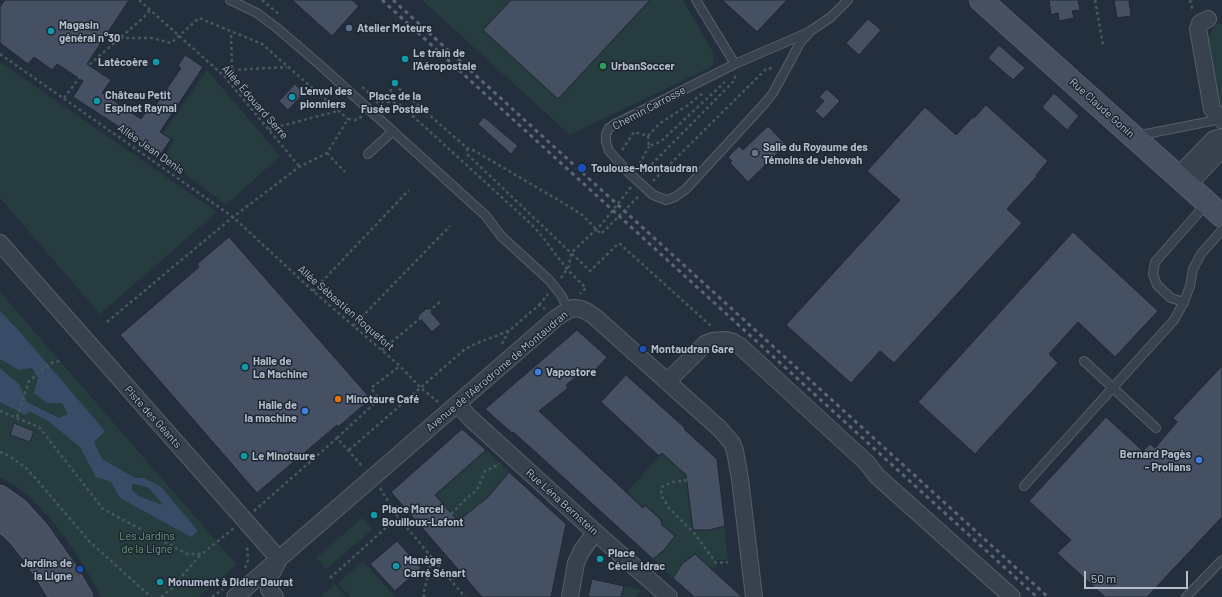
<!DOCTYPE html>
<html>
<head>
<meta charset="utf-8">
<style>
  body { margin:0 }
  #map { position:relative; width:1222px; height:597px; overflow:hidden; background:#242f3e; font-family:Barlow,sans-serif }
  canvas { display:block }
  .scale { position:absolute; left:1084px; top:571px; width:104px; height:18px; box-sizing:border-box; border:2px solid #b4bcc9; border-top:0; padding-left:5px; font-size:12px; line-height:14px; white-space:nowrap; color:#b4bcc9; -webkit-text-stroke:3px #1d2633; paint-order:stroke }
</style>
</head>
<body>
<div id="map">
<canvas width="1222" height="597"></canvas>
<div class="scale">50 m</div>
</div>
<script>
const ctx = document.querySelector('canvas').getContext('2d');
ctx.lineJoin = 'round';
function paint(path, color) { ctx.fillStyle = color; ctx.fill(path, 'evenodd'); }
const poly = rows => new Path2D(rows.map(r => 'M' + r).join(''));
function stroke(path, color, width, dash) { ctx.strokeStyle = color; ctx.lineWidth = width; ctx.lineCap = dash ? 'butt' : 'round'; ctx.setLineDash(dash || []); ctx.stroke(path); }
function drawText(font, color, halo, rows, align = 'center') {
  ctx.font = font + ' Barlow,sans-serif'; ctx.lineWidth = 3; ctx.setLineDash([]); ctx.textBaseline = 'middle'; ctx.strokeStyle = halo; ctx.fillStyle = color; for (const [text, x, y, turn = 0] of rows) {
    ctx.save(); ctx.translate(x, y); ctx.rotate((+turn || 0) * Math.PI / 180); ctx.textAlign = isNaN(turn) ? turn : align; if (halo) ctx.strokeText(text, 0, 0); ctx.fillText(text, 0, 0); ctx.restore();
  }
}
const green = poly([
  [422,0,683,0,713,52,714,59,712,65,709,68,570,135],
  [1216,24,1222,24,1222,108,1219,107,1207,35,1210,34],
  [0,62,217,212,100,314,0,198],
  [207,70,280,156,226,205,164,158,174,140,163,133],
  [0,292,237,565,199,597,101,597,90,576,65,537,52,521,29,496,15,486,0,477],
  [486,450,509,472,488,497,458,521,435,495],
  [662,453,686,475,693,529,709,530,724,526,728,560,715,560,716,567,710,568,695,554,673,578,653,559,665,549,675,536,662,525,661,519,646,505,643,508,626,493],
  [362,518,373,529,326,569,316,558],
  [363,561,395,597,350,597,338,583],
  [335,584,346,597,320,597],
  [624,586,638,589,641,591,635,597,621,597]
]);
const water = poly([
  [0,311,20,332,105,431,94,442,102,459,135,478,144,478,161,487,198,531,191,537,120,498,111,482,96,477,80,447,47,420,29,411,25,415,0,402,0,368,19,384,27,402,59,418,68,414,62,403,47,403,34,393,38,378,32,368,19,370,0,359],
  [132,484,148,487,163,505,138,496,132,490]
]);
const building = poly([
  [5,0,129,0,87,64,111,80,102,93,141,119,150,106,154,108,181,68,178,66,185,55,203,67,160,132,171,139,161,154,73,97,83,81,57,64,52,70,34,57,28,64,0,43,0,7,5,0],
  [292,0,352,0,359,6,332,36,292,0],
  [511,0,650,0,558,99,483,30,511,0],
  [722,0,787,0,757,32,722,0],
  [1049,0,1078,0,1080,10,1072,11,1074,18,1059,21,1058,13,1051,15,1049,0],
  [1114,0,1129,0,1131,16,1117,18,1114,0],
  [868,19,881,30,859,55,846,43,868,19],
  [999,45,1025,68,1013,80,988,58,999,45],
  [295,84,304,93,288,110,279,101,295,84],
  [827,89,840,101,823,119,815,111,824,101,819,97,827,89],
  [1054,93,1079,116,1067,130,1042,107,1054,93],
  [986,105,1048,161,1036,175,1037,176,1007,209,1022,223,894,363,880,351,851,383,786,325,900,200,867,171,925,107,956,135,973,117,974,118,986,105],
  [484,117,518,146,511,154,478,124,484,117],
  [768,126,786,145,748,182,730,163,732,161,728,157,739,146,743,150,768,126],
  [1073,232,1158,311,1115,357,1078,322,1049,354,1058,363,975,454,918,402,1073,232],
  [229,237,371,399,338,427,337,425,257,493,120,335,199,267,197,264,229,237],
  [427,308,441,324,432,332,418,316,427,308],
  [577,330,607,357,588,378,580,374,566,385,568,388,539,411,643,508,645,505,661,520,662,525,675,536,665,549,653,559,530,447,513,432,512,433,485,409,577,330],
  [1222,366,1222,517,1147,597,1105,597,1057,553,1071,540,1029,501,1106,417,1143,451,1150,444,1155,448,1177,422,1173,418,1222,366],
  [626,375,685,428,684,429,717,459,725,526,709,530,693,530,686,475,662,453,659,456,601,402,626,375],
  [14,423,34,431,30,442,10,435,14,423],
  [462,429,486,450,435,495,458,521,488,497,509,472,566,524,551,597,482,597,391,492,462,429],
  [397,541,421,568,395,591,370,564,397,541],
  [695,554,721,578,742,597,694,597,691,594,673,578,682,564,695,554],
  [592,579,624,586,621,597,588,597,592,579]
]);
const path = poly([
  [139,0,224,76,299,166],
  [262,0,280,15],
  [1095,0,1103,45],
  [1190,0,1193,11],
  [120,38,152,38,171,43,199,18,262,44,348,119],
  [0,54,233,217,313,291,400,366,421,388,438,402],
  [232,70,287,67],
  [224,76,232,70,231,32],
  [362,87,379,101,397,103,403,107,531,224,541,235,567,269,586,288,580,294],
  [64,98,89,65,143,18,150,10],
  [376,103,396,86,467,148,475,151,570,207,582,215,601,234,639,196],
  [348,119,357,120,362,116],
  [269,129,338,111],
  [648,136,659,124,688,105,703,93],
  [467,148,468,155,590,271,619,243,711,326],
  [622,150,634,132,648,136,649,146,660,142,725,82],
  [327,153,345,172],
  [642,169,639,165,649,146],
  [643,173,735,80,735,77,734,77],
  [653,181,766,69,774,68],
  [561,278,569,266,571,253,601,225,631,187],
  [313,291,409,190],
  [539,305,548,294],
  [107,322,233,217,299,167,327,153,348,119],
  [353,326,450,226],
  [502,344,509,330],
  [382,350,441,301],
  [0,411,39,427,103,509,187,554,202,554,234,528],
  [17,417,29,381,51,363,60,361],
  [337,438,379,399,371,388,400,366],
  [349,450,465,349,477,343,499,335,510,330,539,305,545,309],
  [0,452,9,456,25,467,37,480,89,541,151,597],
  [687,480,672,482,662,487,661,495,669,508,695,534,716,563,728,562],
  [380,488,398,517,465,597],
  [254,511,337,438,363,467],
  [451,514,466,499,477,490,485,471,500,464],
  [245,568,248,560,247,546],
  [330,578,398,517],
  [161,597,171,589,201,554],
  [212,597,223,589],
  [425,597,423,595,432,560]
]);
const lane = poly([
  [230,0,257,13,277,28,320,65,486,216,501,236,549,280,561,295,565,303,567,311],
  [696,0,735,64],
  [1136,136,1222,119],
  [368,154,393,131],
  [628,172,609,151,606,142,606,134,609,128,615,124,735,64,809,32,831,17,848,0],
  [653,195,666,200,675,197,686,189,765,103,773,93,800,43,809,33],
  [1184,302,1171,298,1157,285,1153,274,1155,262,1207,203],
  [1084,361,1156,428],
  [1024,486,1174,320,1184,302,1190,286,1193,269,1201,254,1222,230],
  [1186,597,1222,560]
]);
const street = poly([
  [1208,19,1200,23,1198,29,1212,109,1222,120],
  [1178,176,1214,139,1222,137],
  [1188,185,1222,149],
  [0,243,279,559,269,578,269,589,275,597],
  [667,382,705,344,712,341,726,340,733,342,740,346,867,463,877,476,1012,597],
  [458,404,469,417,595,532,669,597],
  [235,597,556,318,567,311,573,308,581,309,588,312,595,317,720,429,732,443,735,451,740,479,754,597],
  [570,597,576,563,581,552,595,532]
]);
const secondary = poly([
  [981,0,1222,216],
  [0,497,18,510,38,532,68,575,81,597],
  [0,519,12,528,20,536,35,555,62,597]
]);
const rail = poly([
  [382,0,1037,597],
  [393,0,1048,597]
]);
const laneBridge = poly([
  [628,172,653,195]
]);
const markers = [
  [349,28,4,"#5c6f8a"],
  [51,31,4,"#0f9aa8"],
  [405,59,4,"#0f9aa8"],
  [156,62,4,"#0f9aa8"],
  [603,66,4,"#2e9e5b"],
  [395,83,4,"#0f9aa8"],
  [292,97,4,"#0f9aa8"],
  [97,101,4,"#0f9aa8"],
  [755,153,4,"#6b7280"],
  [582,168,5,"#1a4fb4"],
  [643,349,4,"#1a4fb4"],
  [245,367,4,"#0f9aa8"],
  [538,372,4,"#3f7fe0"],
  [338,399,4,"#e8710a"],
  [305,411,4,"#3f7fe0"],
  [244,456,4,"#0f9aa8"],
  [1199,460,4,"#3f7fe0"],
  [374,515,4,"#0f9aa8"],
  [600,559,4,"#0f9aa8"],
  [396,566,4,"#0f9aa8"],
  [80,569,4,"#1a4fb4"],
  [160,582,4,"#0f9aa8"]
];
const poiNames = [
  ["Magasin",59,25],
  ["général n°30",59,38],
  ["Atelier Moteurs",357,28],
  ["Le train de",413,53],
  ["l'Aéropostale",413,66],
  ["Latécoère",148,62,"right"],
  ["UrbanSoccer",611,66],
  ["L'envol des",300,91],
  ["pionniers",300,104],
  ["Château Petit",105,95],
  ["Espinet Raynal",105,108],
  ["Place de la",395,96,"center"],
  ["Fusée Postale",395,109,"center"],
  ["Salle du Royaume des",763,147],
  ["Témoins de Jehovah",763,160],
  ["Toulouse-Montaudran",591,168],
  ["Montaudran Gare",651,349],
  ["Halle de",253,361],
  ["La Machine",253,374],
  ["Vapostore",546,372],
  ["Minotaure Café",346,399],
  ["Halle de",297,405,"right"],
  ["la machine",297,418,"right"],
  ["Bernard Pagès",1191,454,"right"],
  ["- Prolians",1191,467,"right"],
  ["Le Minotaure",252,456],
  ["Place Marcel",382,509],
  ["Bouilloux-Lafont",382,522],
  ["Place",608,553],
  ["Cécile Idrac",608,566],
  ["Manège",404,560],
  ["Carré Sénart",404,573],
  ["Jardins de",72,563,"right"],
  ["la Ligne",72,576,"right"],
  ["Monument à Didier Daurat",168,582]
];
const streetNames = [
  ["Allée Édouard Serre",255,102,49],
  ["Chemin Carrosse",649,108,-28],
  ["Rue Claude Gonin",1102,108,42],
  ["Allée Jean Denis",151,149,35],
  ["Allée Sébastien Roquefort",346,308,41],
  ["Avenue de l'Aérodrome de Montaudran",497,371,-40],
  ["Piste des Géants",153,417,48],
  ["Rue Léna Bernstein",562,502,42]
];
const parkNames = [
  ["Les Jardins",147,536],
  ["de la Ligne",147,549]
];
paint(green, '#263c3f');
paint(water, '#394c67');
paint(building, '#455162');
stroke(building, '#1f2835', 1);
stroke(lane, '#565f6c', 10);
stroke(street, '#565f6c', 18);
stroke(secondary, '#565f6c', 24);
stroke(path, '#44595c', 2.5, [3, 3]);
stroke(lane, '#38414e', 8);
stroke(street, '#38414e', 16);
stroke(secondary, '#465061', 22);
stroke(rail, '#5a6575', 3, [4, 4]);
stroke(laneBridge, '#565f6c', 10, []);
stroke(laneBridge, '#38414e', 8);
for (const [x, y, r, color] of markers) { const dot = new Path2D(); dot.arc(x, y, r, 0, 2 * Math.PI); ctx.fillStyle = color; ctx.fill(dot); stroke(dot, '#1d2633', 1.5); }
drawText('bold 11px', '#b4bcc9', '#1d2633', poiNames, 'left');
drawText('11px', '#b4bcc9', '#1d2633', streetNames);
drawText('11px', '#6b9a76', '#1d2633', parkNames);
</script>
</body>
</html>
